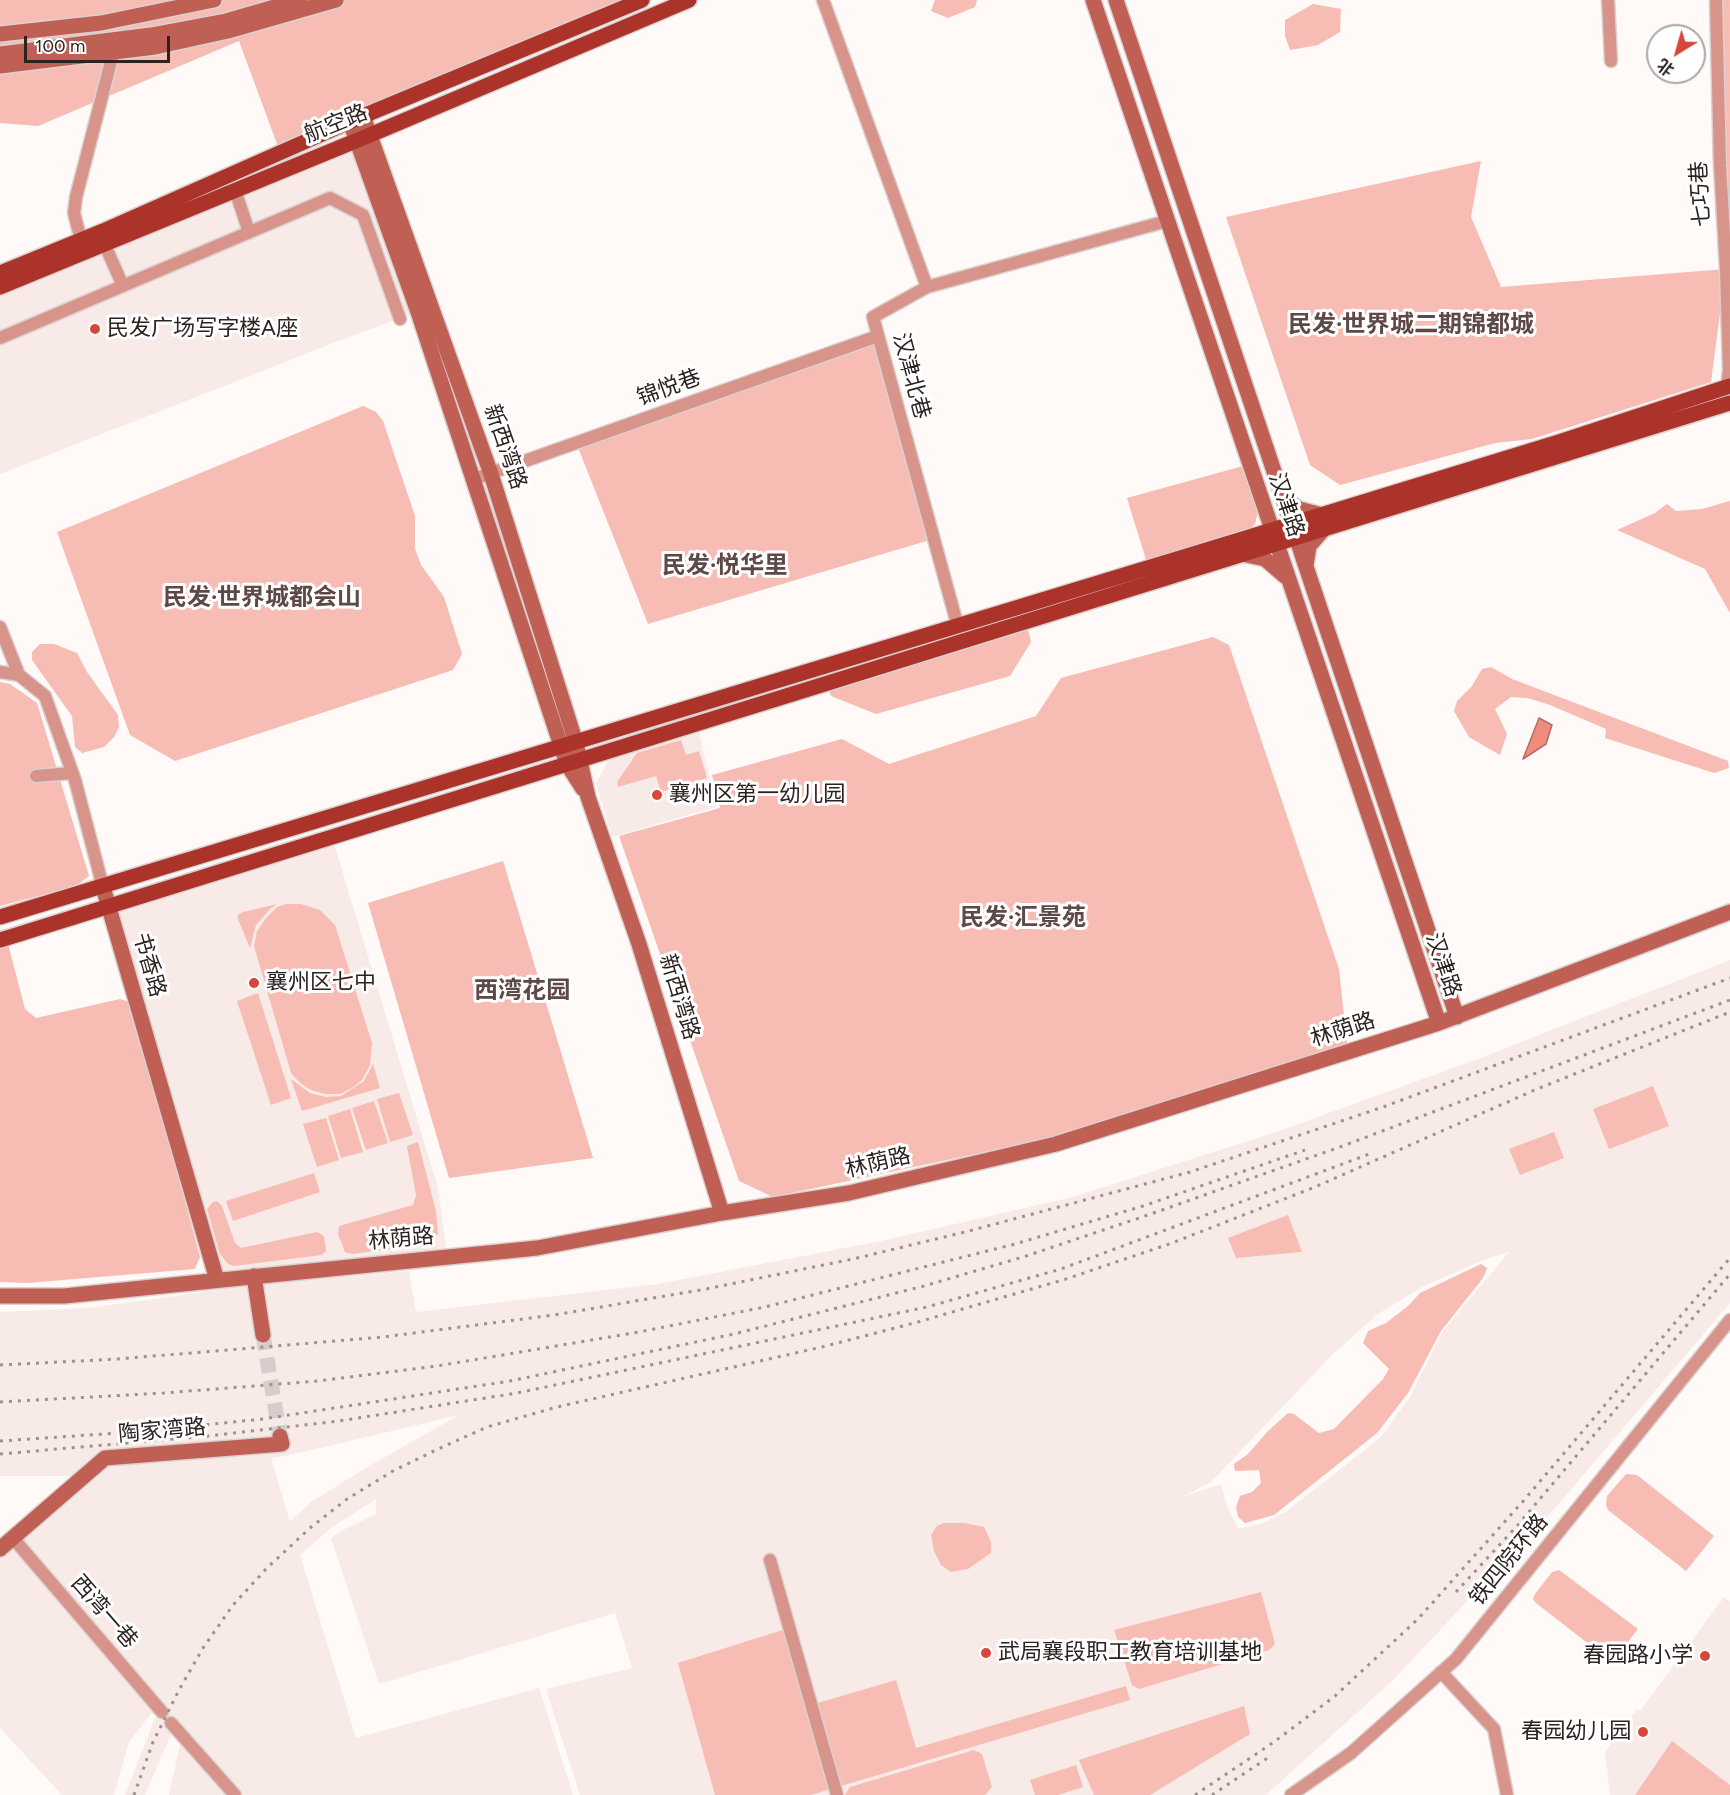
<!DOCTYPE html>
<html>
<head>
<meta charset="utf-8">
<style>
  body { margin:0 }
  #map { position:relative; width:1730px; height:1795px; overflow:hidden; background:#fff9f8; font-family:Figtree,"Noto Sans SC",sans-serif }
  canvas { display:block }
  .north { position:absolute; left:1646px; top:24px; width:60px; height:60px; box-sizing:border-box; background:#fff; border:2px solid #aba7a6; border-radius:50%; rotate:217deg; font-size:16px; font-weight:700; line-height:24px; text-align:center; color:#2c2220 }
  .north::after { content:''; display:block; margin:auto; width:21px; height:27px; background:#d5473c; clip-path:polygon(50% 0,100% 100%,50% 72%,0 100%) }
  .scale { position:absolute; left:24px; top:36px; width:146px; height:27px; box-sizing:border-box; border:3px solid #2c2220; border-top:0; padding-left:8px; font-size:18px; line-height:21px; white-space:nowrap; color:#2c2220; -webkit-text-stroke:4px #fff; paint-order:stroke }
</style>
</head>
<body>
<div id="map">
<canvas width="1730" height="1795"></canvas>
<div class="north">北</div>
<div class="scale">100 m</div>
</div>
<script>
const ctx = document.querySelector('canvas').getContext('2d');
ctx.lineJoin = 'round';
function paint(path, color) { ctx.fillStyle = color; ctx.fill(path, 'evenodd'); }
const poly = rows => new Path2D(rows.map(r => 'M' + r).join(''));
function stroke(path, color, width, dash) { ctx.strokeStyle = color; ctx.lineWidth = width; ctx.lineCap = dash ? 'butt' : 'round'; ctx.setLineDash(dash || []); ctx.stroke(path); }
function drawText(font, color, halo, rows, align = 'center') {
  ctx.font = font + ' Figtree,"Noto Sans SC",sans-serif'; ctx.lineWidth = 6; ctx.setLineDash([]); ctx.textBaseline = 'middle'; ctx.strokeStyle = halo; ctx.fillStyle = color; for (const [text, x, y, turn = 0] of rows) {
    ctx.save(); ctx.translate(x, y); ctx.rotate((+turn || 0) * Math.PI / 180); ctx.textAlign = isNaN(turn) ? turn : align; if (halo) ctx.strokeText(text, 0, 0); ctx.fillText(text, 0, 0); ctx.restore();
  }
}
const built = poly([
  [370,135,432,306,336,342,0,474,0,287],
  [699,732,716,807,612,837,596,783,609,759],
  [332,837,438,1188,447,1257,217,1280,109,906],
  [1730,960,1730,1303,1556,1507,1392,1681,1266,1795,580,1795,546,1689,632,1668,615,1613,379,1684,331,1538,341,1531,376,1514,376,1499,331,1528,300,1555,356,1738,539,1688,573,1795,169,1795,182,1736,174,1727,145,1795,125,1795,157,1713,151,1714,129,1742,114,1795,62,1795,0,1728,0,1549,98,1476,0,1476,0,1312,89,1308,247,1286,409,1271,416,1312,658,1284,881,1241,1073,1197,1279,1131,1478,1059],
  [1509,1252,1443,1331,1410,1397,1380,1438,1287,1511,1263,1523,1238,1529,1226,1503,1221,1484,1180,1498,1211,1482,1333,1354,1378,1314,1422,1287,1486,1259],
  [459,1415,364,1469,310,1503,290,1522,271,1458,286,1456],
  [1724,1597,1730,1602,1730,1795,1610,1795,1605,1752,1637,1709,1640,1711]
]);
const green = poly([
  [0,0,646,0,280,152,239,41,38,126,0,123],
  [935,0,977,0,975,7,948,18,931,11],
  [1716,0,1730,0,1730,370,1725,275,1711,382,1532,439,1495,443,1340,485,1310,465,1226,217,1481,161,1471,217,1501,287,1726,269],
  [1313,4,1341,9,1340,32,1318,45,1290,50,1285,36,1285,20],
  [875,340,933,539,648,624,577,445],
  [363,406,376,412,383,421,415,516,415,549,421,565,444,597,462,654,453,670,175,761,130,735,57,532],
  [1243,466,1258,511,1255,524,1244,535,1147,563,1127,498],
  [1730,501,1730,613,1705,569,1617,530,1655,513,1667,504,1676,511,1702,509],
  [1026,621,1031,642,1010,676,876,714,831,696,826,683],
  [1213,637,1229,645,1339,969,1347,1044,1069,1134,773,1197,739,1181,619,836,720,808,712,775,842,739,889,764,1036,716,1061,678],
  [40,644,54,644,77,653,87,672,118,715,119,727,114,737,104,747,82,753,75,747,72,716,32,660,32,652],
  [1491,667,1512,679,1728,761,1729,768,1714,773,1605,738,1606,729,1550,705,1528,698,1511,697,1495,709,1507,734,1500,755,1469,737,1454,711,1457,701,1472,686,1482,669],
  [0,682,10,684,37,703,89,876,76,886,0,906],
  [681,740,686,755,699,751,707,778,661,792,656,776,618,787,617,782,637,753],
  [503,861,593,1158,449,1178,368,903],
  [277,904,270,909,256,925,250,948,238,919,238,915,243,912],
  [286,904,301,904,320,910,335,925,372,1043,370,1065,362,1080,352,1088,340,1094,325,1094,311,1090,300,1083,291,1073,254,946,257,931,267,917,277,907],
  [0,944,8,944,25,1009,36,1018,120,999,132,1003,200,1257,195,1269,27,1283,0,1282],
  [258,993,291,1098,271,1105,237,1001],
  [373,1064,380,1088,302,1111,291,1079,310,1093,326,1097,341,1096,364,1081],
  [1653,1086,1669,1126,1609,1149,1593,1109],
  [399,1093,413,1135,390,1142,377,1099],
  [374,1101,388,1143,366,1150,352,1108],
  [350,1109,363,1152,341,1158,328,1116],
  [326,1118,339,1160,317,1167,303,1124],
  [1554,1132,1564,1158,1520,1175,1509,1149],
  [418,1142,436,1211,438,1234,433,1241,422,1245,352,1254,345,1252,338,1234,339,1226,413,1205,416,1195,407,1146],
  [314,1173,320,1192,233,1221,226,1201],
  [217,1201,222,1206,235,1243,241,1248,317,1232,324,1236,326,1251,322,1255,234,1266,228,1264,220,1254,207,1209,213,1202],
  [1288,1215,1302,1252,1236,1258,1228,1238],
  [1481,1264,1487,1268,1483,1278,1441,1331,1408,1393,1377,1433,1274,1515,1245,1523,1238,1517,1236,1507,1240,1496,1252,1492,1261,1483,1259,1470,1235,1471,1234,1464,1248,1454,1268,1431,1288,1413,1294,1414,1319,1433,1334,1429,1383,1379,1389,1369,1363,1343,1368,1331,1386,1323,1408,1306,1420,1293],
  [1626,1474,1637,1475,1714,1536,1686,1571,1608,1510,1606,1505,1607,1496],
  [944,1523,964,1523,984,1527,991,1542,991,1553,968,1569,951,1572,941,1565,934,1551,931,1535,937,1526],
  [1559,1570,1638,1629,1612,1662,1536,1603,1533,1599,1535,1594,1552,1572],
  [1261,1592,1275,1644,1269,1650,1139,1689,1132,1685,1114,1630],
  [789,1628,811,1705,896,1680,916,1748,1126,1686,1130,1700,811,1795,715,1795,678,1663],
  [1244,1706,1250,1734,1150,1795,1094,1795,1079,1760],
  [1672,1741,1730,1785,1730,1795,1635,1795],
  [974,1750,982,1754,992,1787,985,1795,845,1795,850,1787],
  [1076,1765,1083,1787,1058,1795,1035,1795,1030,1780]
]);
const water = poly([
  [1539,718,1552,725,1546,744,1523,759,1539,718]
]);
const secondaryTunnel = poly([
  [263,1335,280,1436]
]);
const street = poly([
  [823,0,927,287,873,317,958,627],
  [1608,0,1611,61],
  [1716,0,1720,166,1726,269,1729,370,1727,387],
  [235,190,249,232],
  [81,240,74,213,76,197,115,46],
  [104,243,123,286],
  [927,287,1167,221],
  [0,338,330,198,363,215,400,319],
  [474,479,878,336],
  [0,627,19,675],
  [0,672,19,675,45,696,75,780,103,887],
  [36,776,72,773],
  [13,1538,162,1712],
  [770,1560,837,1795],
  [1441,1672,1494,1729,1507,1795],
  [171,1723,235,1795],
  [1291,1795,1351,1753,1456,1659,1730,1320]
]);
const secondary = poly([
  [1093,0,1439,1023],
  [1116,0,1457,1017],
  [0,34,101,23,214,0],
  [0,54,151,35,226,21,299,0],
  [0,66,155,47,228,31,336,0],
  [363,116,491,474,576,743,588,797,639,944,722,1213],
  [350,122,418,312,567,764,583,789],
  [1282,497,1299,509,1322,515],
  [1242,554,1265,559,1286,577],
  [1306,565,1309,546,1324,529],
  [103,887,217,1280],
  [254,1276,263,1335],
  [0,1296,64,1296,537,1248,722,1213,849,1193,1056,1144,1439,1023,1730,912],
  [0,1549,105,1458,282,1444,280,1436]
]);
const primary = poly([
  [0,273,103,231,363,116,642,0],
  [0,287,370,135,689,0],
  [0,917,1246,538,1559,442,1730,386],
  [0,940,1730,403]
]);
const rail = poly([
  [0,1365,118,1359,383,1337,554,1315,706,1289,853,1259,965,1232,1190,1172,1383,1107,1730,978],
  [0,1402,164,1393,318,1381,437,1366,639,1332,765,1307,1015,1244,1143,1206,1305,1150],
  [0,1441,134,1432,263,1419,510,1381,734,1334,924,1286,1023,1257,1148,1215,1340,1147,1730,1000],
  [0,1454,208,1436,339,1421,517,1393,927,1307,1061,1269,1372,1153],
  [1456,1592,1517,1526,1730,1274],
  [134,1795,153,1742,179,1690,203,1648,233,1605,267,1568,310,1528,347,1499,393,1471,436,1450,487,1427,557,1407,822,1347,918,1322,1066,1279,1172,1243,1315,1187,1537,1089,1730,1012],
  [1195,1795,1274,1742,1335,1696,1418,1619,1525,1499,1730,1258],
  [1212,1795,1272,1755]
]);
const markers = [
  [95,329,6,"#d5473c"],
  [657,795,6,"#d5473c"],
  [254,983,6,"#d5473c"],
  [986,1653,6,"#d5473c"],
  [1705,1656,6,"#d5473c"],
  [1643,1732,6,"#d5473c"]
];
const streetNames = [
  ["航空路",336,124,-22],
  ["七巧巷",1701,194,-93],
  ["汉津北巷",911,376,75],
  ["锦悦巷",669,388,-20],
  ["新西湾路",505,447,71],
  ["汉津路",1286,505,71],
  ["书香路",149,965,74],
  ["汉津路",1443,965,71],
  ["新西湾路",679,997,73],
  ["林荫路",1343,1030,-18],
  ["林荫路",878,1163,-13],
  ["林荫路",401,1239,-5],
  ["陶家湾路",162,1431,-5],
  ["铁四院环路",1509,1560,-51],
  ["西湾一巷",104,1612,49]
];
const poiNames = [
  ["民发广场写字楼A座",107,329],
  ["襄州区第一幼儿园",669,795],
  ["襄州区七中",266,983],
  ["武局襄段职工教育培训基地",998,1653],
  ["春园路小学",1693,1656,"right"],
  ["春园幼儿园",1631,1732,"right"]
];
const neighbourhoodNames = [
  ["民发·世界城二期锦都城",1411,325],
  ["民发·悦华里",725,566],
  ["民发·世界城都会山",262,598],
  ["民发·汇景苑",1023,918],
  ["西湾花园",522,991]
];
paint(built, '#f8eae7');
paint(green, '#f7bcb3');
paint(water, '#f08b7e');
stroke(water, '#b56c62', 1.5);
stroke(secondaryTunnel, '#d5cecd', 15, [15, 8]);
stroke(street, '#d9d2d1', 15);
stroke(secondary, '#d9d2d1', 18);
stroke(primary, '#d9d2d1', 18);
stroke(street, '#d8948a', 12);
stroke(secondary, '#c05f54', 15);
stroke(primary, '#ac332a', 15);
stroke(rail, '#999290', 3, [3, 6]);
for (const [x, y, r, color] of markers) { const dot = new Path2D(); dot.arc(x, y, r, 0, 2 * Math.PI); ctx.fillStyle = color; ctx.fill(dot); stroke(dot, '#fff', 2); }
drawText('22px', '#2c2220', '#fff', streetNames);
drawText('22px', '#2c2220', '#fff', poiNames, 'left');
drawText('bold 24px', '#5f4946', '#fff', neighbourhoodNames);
</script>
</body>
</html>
